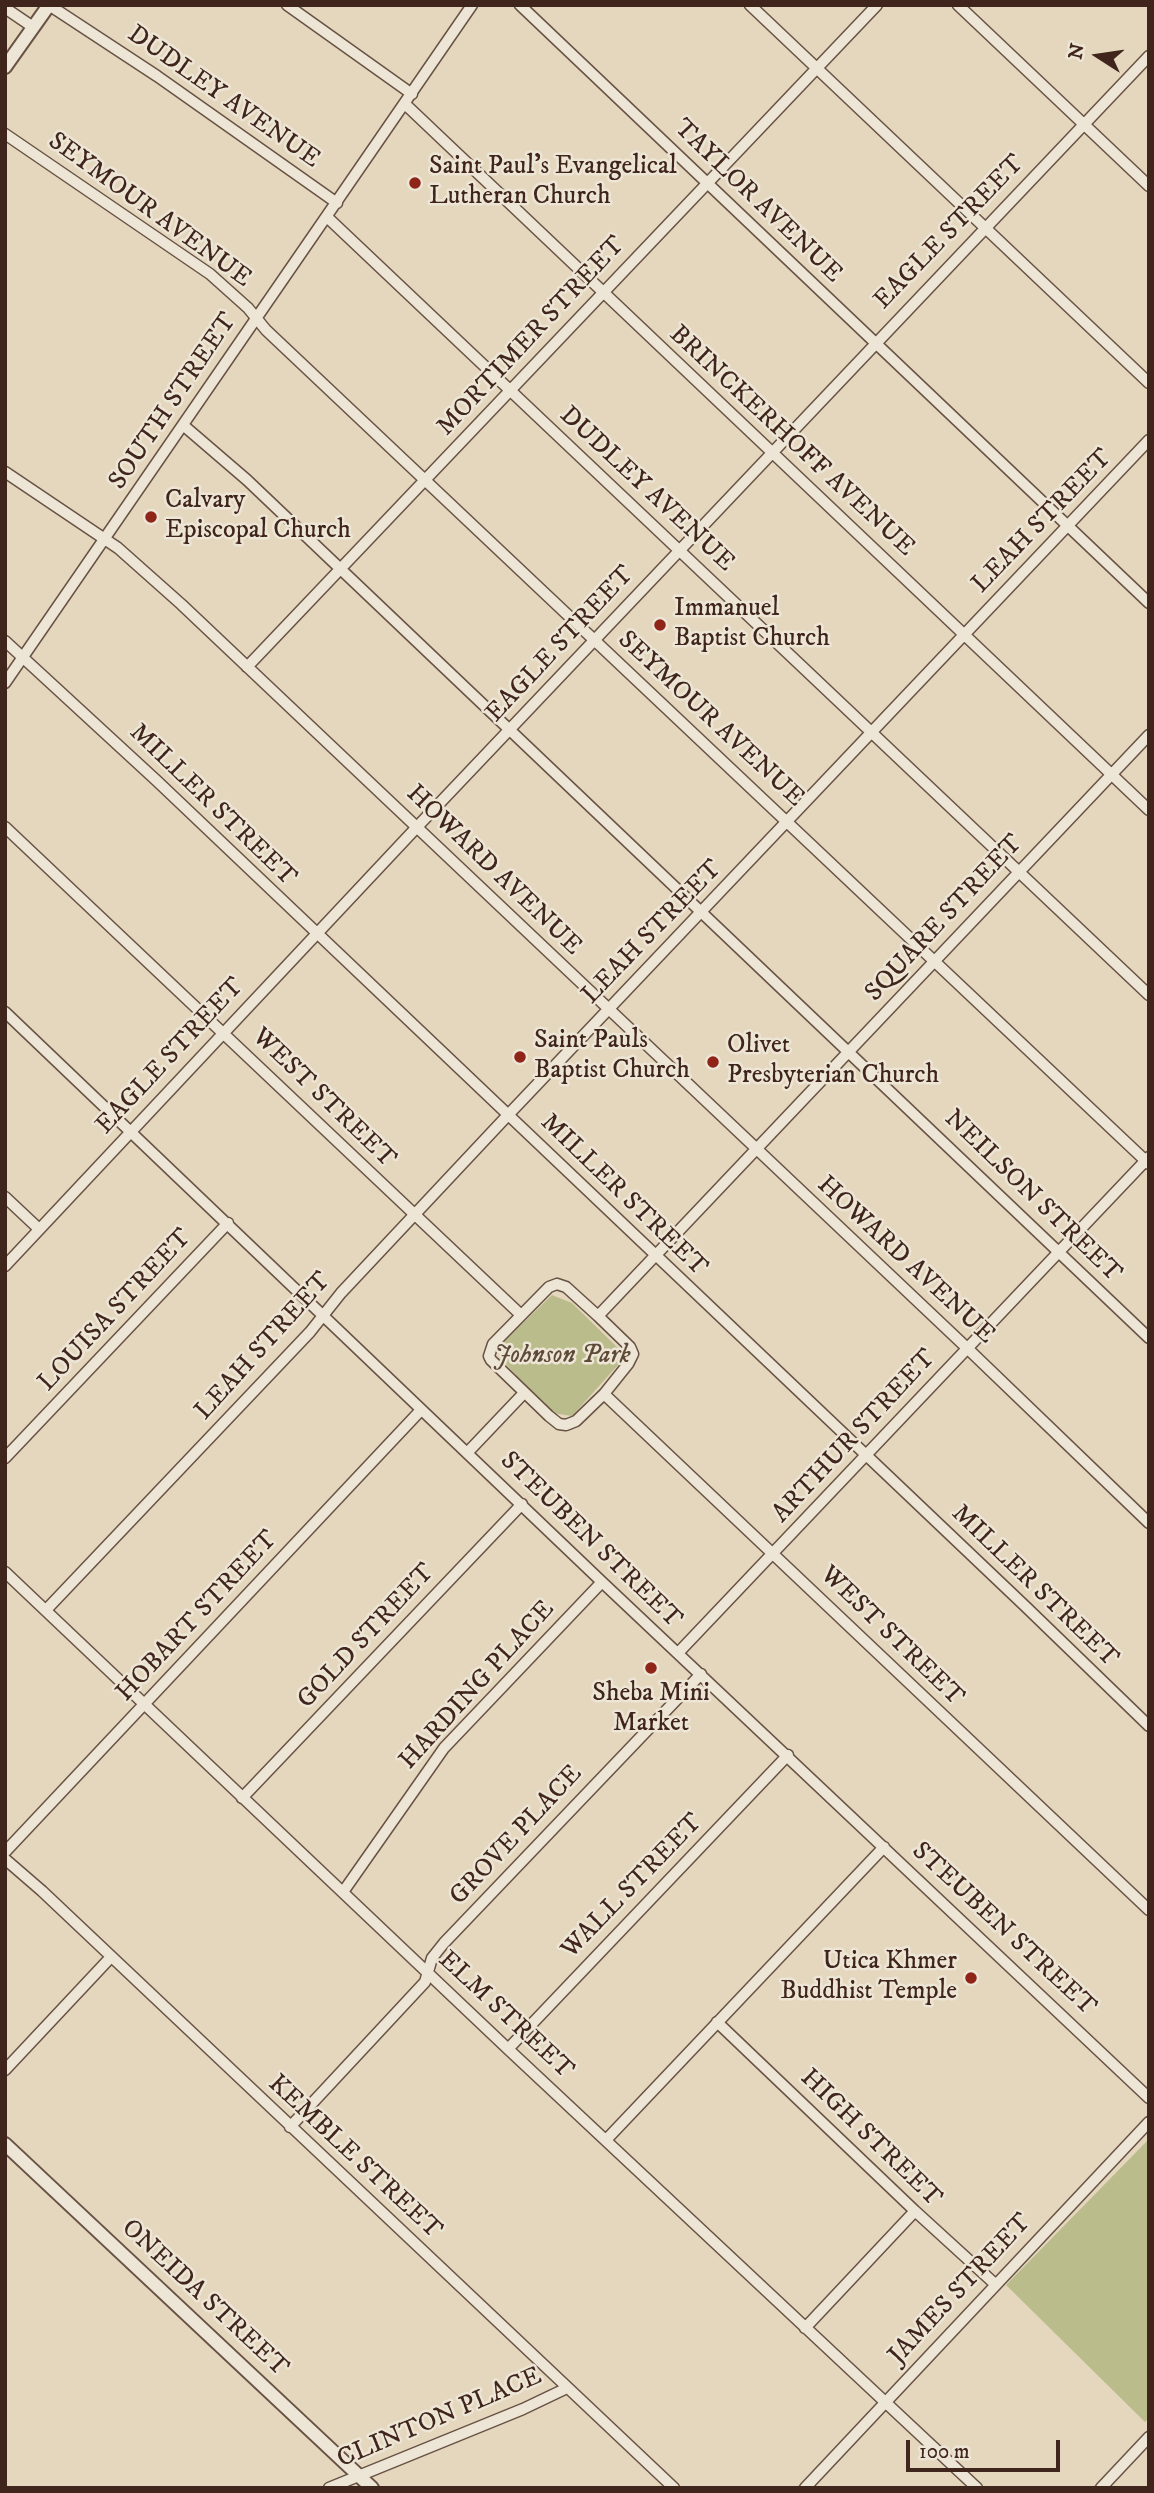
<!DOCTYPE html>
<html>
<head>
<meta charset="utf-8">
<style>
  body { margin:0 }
  #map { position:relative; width:1154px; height:2493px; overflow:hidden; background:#e4d7be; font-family:"IM FELL DW Pica",serif }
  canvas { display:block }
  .frame { position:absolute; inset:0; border:7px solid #3f251b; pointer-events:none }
  .north { position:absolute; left:1063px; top:21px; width:70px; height:70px; -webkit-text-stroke:5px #ede5d5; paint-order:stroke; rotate:282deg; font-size:19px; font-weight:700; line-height:28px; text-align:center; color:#3f251b }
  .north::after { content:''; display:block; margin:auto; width:24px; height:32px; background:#3f251b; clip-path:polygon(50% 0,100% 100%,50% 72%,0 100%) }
  .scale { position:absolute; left:906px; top:2440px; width:154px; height:32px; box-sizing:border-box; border:4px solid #3f251b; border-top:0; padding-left:9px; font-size:21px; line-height:24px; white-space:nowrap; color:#3f251b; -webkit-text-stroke:5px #ede5d5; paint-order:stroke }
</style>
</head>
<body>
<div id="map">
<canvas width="1154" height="2493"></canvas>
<div class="frame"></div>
<div class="north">N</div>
<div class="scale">100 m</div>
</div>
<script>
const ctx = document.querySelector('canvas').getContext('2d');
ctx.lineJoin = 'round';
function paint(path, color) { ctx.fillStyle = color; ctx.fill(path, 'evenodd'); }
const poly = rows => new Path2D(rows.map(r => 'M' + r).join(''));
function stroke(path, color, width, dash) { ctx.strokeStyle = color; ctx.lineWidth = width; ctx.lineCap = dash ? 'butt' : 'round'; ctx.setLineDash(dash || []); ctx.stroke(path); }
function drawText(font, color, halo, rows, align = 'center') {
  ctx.font = font + ' "IM FELL DW Pica",serif'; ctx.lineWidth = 5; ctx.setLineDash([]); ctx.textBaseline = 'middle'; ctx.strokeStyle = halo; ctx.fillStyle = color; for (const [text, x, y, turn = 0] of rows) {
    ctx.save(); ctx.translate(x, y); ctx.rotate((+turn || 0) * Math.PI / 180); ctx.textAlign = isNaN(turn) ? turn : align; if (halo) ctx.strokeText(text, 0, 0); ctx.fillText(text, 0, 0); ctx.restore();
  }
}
const green = poly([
  [552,1295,572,1303,620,1350,621,1357,618,1365,572,1416,552,1413,499,1357,500,1345],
  [1149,2139,1149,2418,1145,2422,1006,2285]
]);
const minor = poly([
  [49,5,157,76,337,203],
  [287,5,412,94],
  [520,5,1149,603],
  [750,5,1149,383],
  [958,5,1149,186],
  [5,8,33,27],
  [405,104,1149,810],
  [5,134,210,274,248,308,266,330,1149,1164],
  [327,217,1149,995],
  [183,425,247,480,1149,1338],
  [5,472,118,548,181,604,967,1348,1149,1523],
  [5,641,157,781,1025,1606,1149,1726],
  [247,667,877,5],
  [5,683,472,5],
  [5,827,521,1315],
  [5,1012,602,1582,1149,2098],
  [5,1197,39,1229],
  [5,1266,417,827,1149,56],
  [557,1284,566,1287,598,1316,630,1347,633,1354,628,1364,604,1394,576,1421,566,1425,559,1424,549,1416,491,1360,489,1356,493,1344,549,1287,557,1284],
  [598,1316,1149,735],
  [604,1394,1149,1910],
  [467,1453,524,1393],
  [5,1458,228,1223],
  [5,1572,508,2049,977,2488],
  [46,1610,310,1332,341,1293,508,1115,1149,440],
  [678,1653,1149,1157],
  [242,1798,522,1504],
  [5,1852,421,1410],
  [5,1859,42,1891,674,2488],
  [343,1892,444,1748,602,1582],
  [717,2022,915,2211,995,2284],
  [508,2049,788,1755],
  [5,2070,111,1957],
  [290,2127,425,1982,432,1958,444,1943,701,1674],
  [606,2140,884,1847],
  [805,2328,915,2211],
  [329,2488,523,2409,567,2388],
  [805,2488,1149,2122],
  [1101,2488,1149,2437]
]);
const tertiary = poly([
  [5,67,49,5],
  [5,2144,372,2488]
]);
const markers = [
  [415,183,7,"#8f2418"],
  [151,517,7,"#8f2418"],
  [660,625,7,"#8f2418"],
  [520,1057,7,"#8f2418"],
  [713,1062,7,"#8f2418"],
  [651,1668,7,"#8f2418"],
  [971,1978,7,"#8f2418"]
];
const streetNames = [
  ["DUDLEY AVENUE",223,98,35],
  ["TAYLOR AVENUE",757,202,44],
  ["SEYMOUR AVENUE",149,211,36],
  ["EAGLE STREET",950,233,-46],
  ["MORTIMER STREET",532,337,-47],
  ["SOUTH STREET",174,402,-56],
  ["BRINCKERHOFF AVENUE",791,442,43],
  ["DUDLEY AVENUE",646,490,43],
  ["LEAH STREET",1043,522,-46],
  ["EAGLE STREET",561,645,-47],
  ["SEYMOUR AVENUE",710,720,43],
  ["MILLER STREET",212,806,44],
  ["HOWARD AVENUE",493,871,44],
  ["SQUARE STREET",945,919,-47],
  ["LEAH STREET",653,933,-46],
  ["EAGLE STREET",171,1057,-47],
  ["WEST STREET",323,1099,44],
  ["MILLER STREET",623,1196,44],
  ["NEILSON STREET",1032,1197,44],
  ["HOWARD AVENUE",905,1261,43],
  ["LOUISA STREET",116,1311,-47],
  ["LEAH STREET",264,1347,-48],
  ["ARTHUR STREET",855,1437,-47],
  ["STEUBEN STREET",590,1541,44],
  ["MILLER STREET",1034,1587,44],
  ["HOBART STREET",198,1617,-47],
  ["GOLD STREET",367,1637,-47],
  ["WEST STREET",891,1637,44],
  ["HARDING PLACE",478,1686,-48],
  ["GROVE PLACE",517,1836,-47],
  ["WALL STREET",633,1887,-46],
  ["STEUBEN STREET",1003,1930,43],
  ["ELM STREET",505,2016,43],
  ["HIGH STREET",870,2139,44],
  ["KEMBLE STREET",354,2158,43],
  ["JAMES STREET",961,2290,-47],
  ["ONEIDA STREET",204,2299,43],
  ["CLINTON PLACE",440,2419,-23]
];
const poiNames = [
  ["Saint Paul's Evangelical",429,168],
  ["Lutheran Church",429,198],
  ["Calvary",165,502],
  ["Episcopal Church",165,532],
  ["Immanuel",674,610],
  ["Baptist Church",674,640],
  ["Saint Pauls",534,1042],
  ["Baptist Church",534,1072],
  ["Olivet",727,1047],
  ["Presbyterian Church",727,1077],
  ["Sheba Mini",651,1695,"center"],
  ["Market",651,1725,"center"],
  ["Utica Khmer",957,1963,"right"],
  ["Buddhist Temple",957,1993,"right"]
];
const parkNames = [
  ["Johnson Park",562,1357]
];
paint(green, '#bbbc8c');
stroke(minor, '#685244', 13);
stroke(tertiary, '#685244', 16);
stroke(minor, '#ede5d5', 10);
stroke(tertiary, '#ede5d5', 12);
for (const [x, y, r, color] of markers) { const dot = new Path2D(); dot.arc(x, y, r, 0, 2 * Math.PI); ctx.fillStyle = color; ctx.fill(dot); stroke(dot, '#ede5d5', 2.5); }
drawText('26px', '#3f251b', '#ede5d5', streetNames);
drawText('26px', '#3f251b', '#ede5d5', poiNames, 'left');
drawText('italic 26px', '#5e4b37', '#ede5d5', parkNames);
</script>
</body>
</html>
